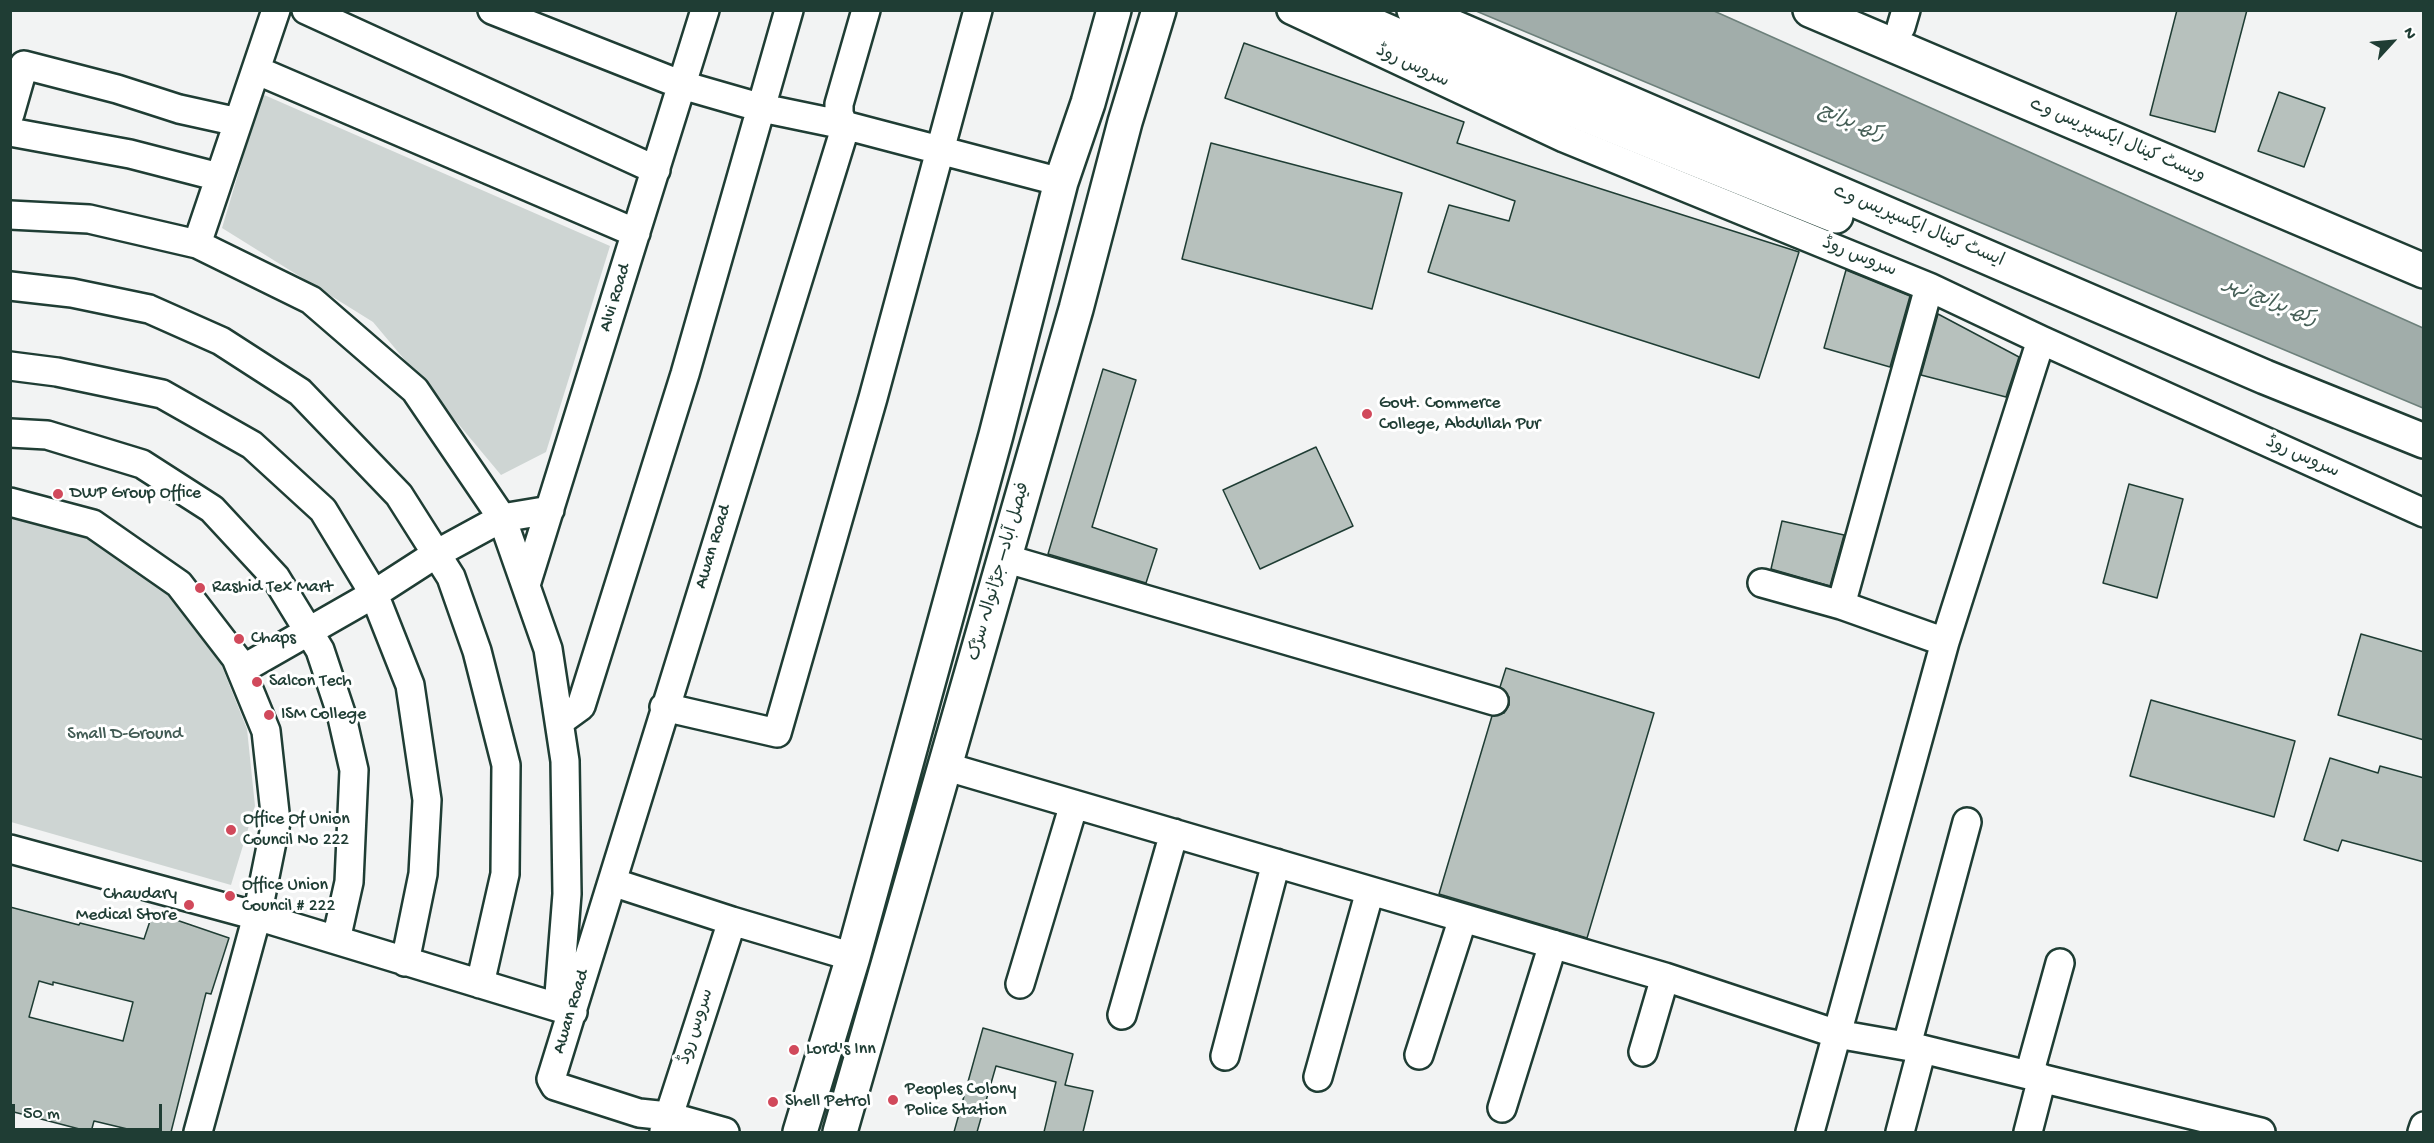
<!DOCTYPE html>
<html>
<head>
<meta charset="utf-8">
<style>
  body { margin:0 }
  #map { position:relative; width:2434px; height:1143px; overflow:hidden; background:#f2f3f3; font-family:"Gochi Hand",sans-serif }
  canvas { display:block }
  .frame { position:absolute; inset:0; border:12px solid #1f3d34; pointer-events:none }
  .north { position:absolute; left:2362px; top:12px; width:60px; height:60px; -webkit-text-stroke:4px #fff; paint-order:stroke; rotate:64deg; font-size:16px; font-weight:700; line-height:24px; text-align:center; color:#1f3d34 }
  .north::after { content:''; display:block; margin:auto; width:21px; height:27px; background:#1f3d34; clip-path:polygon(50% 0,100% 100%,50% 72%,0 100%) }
  .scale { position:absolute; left:12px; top:1104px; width:150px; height:27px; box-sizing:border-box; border:3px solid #1f3d34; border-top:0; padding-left:8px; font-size:18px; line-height:21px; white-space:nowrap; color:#1f3d34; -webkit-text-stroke:4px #fff; paint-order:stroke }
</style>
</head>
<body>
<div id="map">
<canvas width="2434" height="1143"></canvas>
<div class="frame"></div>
<div class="north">N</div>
<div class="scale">50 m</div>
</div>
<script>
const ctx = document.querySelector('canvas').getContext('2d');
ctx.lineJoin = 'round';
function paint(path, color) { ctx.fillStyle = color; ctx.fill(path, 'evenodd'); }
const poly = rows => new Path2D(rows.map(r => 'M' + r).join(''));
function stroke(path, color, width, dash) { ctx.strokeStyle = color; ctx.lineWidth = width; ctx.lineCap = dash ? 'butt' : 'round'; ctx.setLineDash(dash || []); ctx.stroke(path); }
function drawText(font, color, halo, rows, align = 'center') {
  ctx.font = font + ' "Gochi Hand","Playpen Sans Arabic",sans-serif'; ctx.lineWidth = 6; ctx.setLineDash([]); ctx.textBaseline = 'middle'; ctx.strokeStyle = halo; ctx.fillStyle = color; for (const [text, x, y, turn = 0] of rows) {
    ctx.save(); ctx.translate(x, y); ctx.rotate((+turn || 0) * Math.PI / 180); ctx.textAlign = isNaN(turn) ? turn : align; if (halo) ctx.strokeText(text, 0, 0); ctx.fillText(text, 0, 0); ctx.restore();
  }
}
const green = poly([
  [262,94,610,246,546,452,501,475,373,322,222,228],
  [10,513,87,535,165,592,221,664,247,729,255,806,231,885,11,822]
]);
const water = poly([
  [1476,11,1714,11,2423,328,2423,408,1476,11]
]);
const building = poly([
  [2177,10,2247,10,2215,132,2150,115,2177,10],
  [1244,43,1464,122,1457,143,1799,252,1759,378,1428,272,1449,205,1509,221,1515,201,1225,98,1244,43],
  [2279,92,2325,108,2304,167,2258,151,2279,92],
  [1211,143,1402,193,1372,309,1182,259,1211,143],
  [1846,270,1910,296,1890,367,1824,348,1846,270],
  [1938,314,2019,357,2006,397,1921,375,1938,314],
  [1103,369,1136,380,1092,527,1157,549,1146,583,1048,554,1103,369],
  [1316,447,1353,526,1260,569,1223,490,1316,447],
  [2129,484,2183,499,2157,598,2103,583,2129,484],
  [1782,521,1844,535,1830,586,1771,569,1782,521],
  [2361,634,2424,652,2424,740,2338,715,2361,634],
  [1506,668,1654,713,1587,938,1439,894,1492,716,1504,713,1509,705,1509,697,1500,687,1506,668],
  [2151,700,2295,741,2274,817,2130,776,2151,700],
  [2330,758,2378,773,2380,766,2424,778,2424,862,2342,840,2338,851,2304,840,2330,758],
  [10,907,79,925,80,923,144,939,153,912,229,938,211,994,206,993,171,1132,140,1132,94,1121,91,1132,10,1111,10,907],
  [39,981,53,985,53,982,133,1002,123,1041,29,1017,39,981],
  [983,1028,1073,1054,1065,1085,1093,1091,1083,1132,1044,1132,1056,1082,996,1066,977,1132,954,1132,983,1028]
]);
const minor = poly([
  [306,10,656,170],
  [492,10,682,85,762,108,844,125,1061,182],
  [1291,10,1564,138,1929,287,2041,340,2424,513],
  [1901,27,1906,10],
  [256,70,636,233],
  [10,114,24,65,117,89,179,109,238,122],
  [10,132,130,154,219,177],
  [10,215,89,219,197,244,311,300,415,390,502,518,548,649,565,761,567,894,558,1007],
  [197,244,276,10],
  [10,286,72,293,149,309,221,341,300,392,399,495,451,577,477,651,506,765,505,874,480,984],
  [10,366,57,372,162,394,252,445,323,510,374,594,410,685,427,800,423,874,405,962],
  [10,433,47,435,142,464,212,509,276,578,320,650,341,713,354,770,349,882,336,940],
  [10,502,93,524,179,584,236,658,266,731,276,822,257,916,198,1132],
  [1004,558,1494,701],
  [1762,583,1841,605,1945,642],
  [526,585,705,10],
  [1841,605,1929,287],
  [241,670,374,594,436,554,502,518,550,510],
  [664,707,777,733,873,398,978,10],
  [559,722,581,706,685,374,789,10],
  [944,766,1665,977,1837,1034,1922,1049,2261,1132],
  [10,849,257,916,573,1012],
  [612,882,732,921,853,957],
  [1020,984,1074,804],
  [1122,1015,1174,833],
  [1907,1045,1967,822],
  [1643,1052,1665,977],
  [1419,1055,1463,918],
  [1225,1056,1276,863],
  [2029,1075,2060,963],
  [1318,1077,1370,891],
  [1502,1108,1553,944],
  [664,1131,732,921],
  [725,1132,668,1116,639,1113,555,1086,551,1079,842,138,844,125,839,114,839,104,866,10],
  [1810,1132,1945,642,2041,340],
  [1900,1132,1922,1049],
  [2028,1132,2042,1078],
  [2422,1132,2424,1126]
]);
const major = poly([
  [1339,10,1508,84,1836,216],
  [1414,10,2265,377,2424,441],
  [1810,10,2424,271],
  [800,1132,853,957,996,435,1061,182,1088,103,1114,10],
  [840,1132,1076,309,1125,122,1159,10]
]);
const markers = [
  [1367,414,6,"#d1495b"],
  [58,494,6,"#d1495b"],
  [200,588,6,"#d1495b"],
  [239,639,6,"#d1495b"],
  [257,682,6,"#d1495b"],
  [269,715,6,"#d1495b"],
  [231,830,6,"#d1495b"],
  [230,896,6,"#d1495b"],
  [189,905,6,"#d1495b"],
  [794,1050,6,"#d1495b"],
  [893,1100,6,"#d1495b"],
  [773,1102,6,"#d1495b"]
];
const streetNames = [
  ["سروس روڈ",1412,67,25],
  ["ویسٹ کینال ایکسپریس وے",2117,141,23],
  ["ایسٹ کینال ایکسپریس وے",1918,227,23],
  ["سروس روڈ",1859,258,22],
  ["Alvi Road",616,298,-73],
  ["سروس روڈ",2302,458,24],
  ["Awan Road",714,547,-73],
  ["فیصل آباد– جڑانوالہ سڑک",1000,572,-74],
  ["Awan Road",572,1012,-73],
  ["سروس روڈ",697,1027,-72]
];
const poiNames = [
  ["Govt. Commerce",1379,404],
  ["College, Abdullah Pur",1379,425],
  ["DWP Group Office",70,494],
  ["Rashid Tex Mart",212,588],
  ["Chaps",251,639],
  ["Salcon Tech",269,682],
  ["ISM College",281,715],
  ["Office Of Union",243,820],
  ["Council No 222",243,841],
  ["Office Union",242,886],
  ["Council # 222",242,907],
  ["Chaudary",177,895,"right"],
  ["Medical Store",177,916,"right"],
  ["Lord's Inn",806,1050],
  ["Peoples Colony",905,1090],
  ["Police Station",905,1111],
  ["Shell Petrol",785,1102]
];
const parkNames = [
  ["Small D-Ground",125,735]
];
const waterNames = [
  ["رکھ برانچ",1851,124,23],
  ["رکھ برانچ نہر",2270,303,23]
];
paint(green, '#ced5d3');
paint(water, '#a1adaa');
stroke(water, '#6d807b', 1.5);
paint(building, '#b7c1bd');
stroke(building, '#1f3d34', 1.5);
stroke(minor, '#1f3d34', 32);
stroke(major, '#1f3d34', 38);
stroke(minor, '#fff', 27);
stroke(major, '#fff', 33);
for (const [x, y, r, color] of markers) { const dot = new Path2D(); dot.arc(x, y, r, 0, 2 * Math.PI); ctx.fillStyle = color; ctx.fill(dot); stroke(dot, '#fff', 2); }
drawText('18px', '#1f3d34', '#fff', streetNames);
drawText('18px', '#1f3d34', '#fff', poiNames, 'left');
drawText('18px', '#425b54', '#fff', parkNames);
drawText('italic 20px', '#465f57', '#fff', waterNames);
</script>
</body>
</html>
